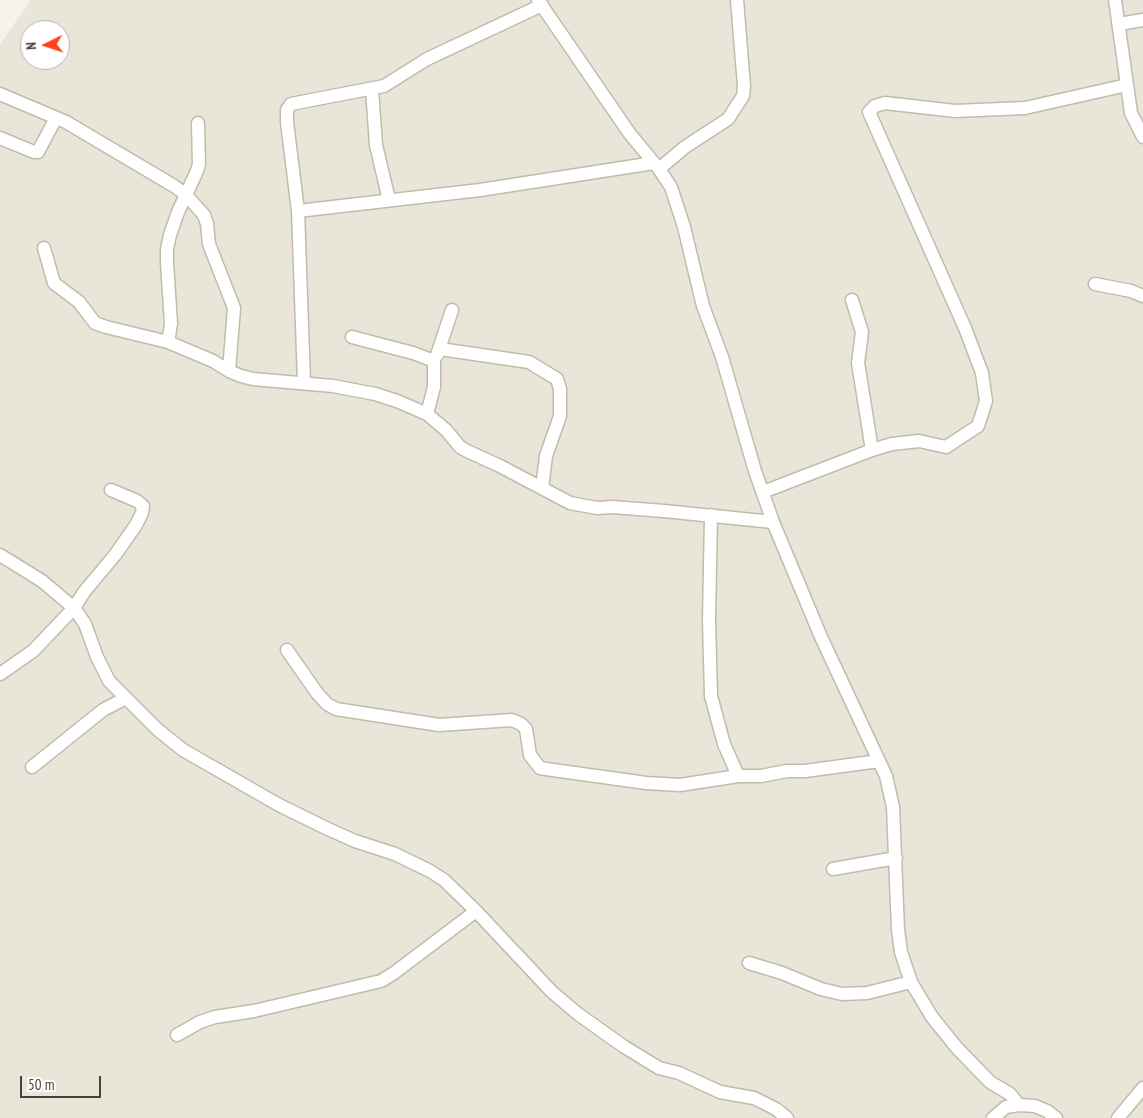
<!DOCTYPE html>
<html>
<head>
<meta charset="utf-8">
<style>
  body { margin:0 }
  #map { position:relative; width:1143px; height:1118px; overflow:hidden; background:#f6f3eb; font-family:"PT Sans Narrow",sans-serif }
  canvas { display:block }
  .north { position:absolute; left:20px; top:20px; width:50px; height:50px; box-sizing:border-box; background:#fff; border:1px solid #b7b4af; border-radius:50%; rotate:266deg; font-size:14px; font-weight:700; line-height:20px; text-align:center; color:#4a4438 }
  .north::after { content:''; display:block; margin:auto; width:18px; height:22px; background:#fe4419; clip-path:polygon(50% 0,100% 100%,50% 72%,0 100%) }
  .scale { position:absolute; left:20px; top:1076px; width:81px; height:22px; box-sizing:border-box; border:2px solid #4a4438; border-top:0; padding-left:6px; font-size:15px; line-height:18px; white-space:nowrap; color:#4a4438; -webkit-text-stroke:4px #fff; paint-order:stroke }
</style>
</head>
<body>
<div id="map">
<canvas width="1143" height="1118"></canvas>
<div class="north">N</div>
<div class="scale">50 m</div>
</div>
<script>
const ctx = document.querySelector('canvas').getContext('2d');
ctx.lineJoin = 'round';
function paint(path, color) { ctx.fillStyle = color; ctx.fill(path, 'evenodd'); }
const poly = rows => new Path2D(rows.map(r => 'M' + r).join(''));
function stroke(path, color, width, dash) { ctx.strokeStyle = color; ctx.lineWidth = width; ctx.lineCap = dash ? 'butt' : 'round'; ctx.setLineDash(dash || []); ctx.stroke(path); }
const residential = poly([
  [31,0,1143,0,1143,1118,0,1118,0,44],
  [30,30,60,30,60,60,30,60]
]);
const minor = poly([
  [538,0,630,134,659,169,671,187,684,227,703,306,722,357,755,471,773,522,821,637,886,776,893,807,898,930,901,952,911,982,932,1017,957,1048,990,1082,1010,1094,1019,1105],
  [1115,0,1131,113,1143,137],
  [1119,24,1143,20],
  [372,89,376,145,389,200],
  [0,94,66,122,174,186,185,194,204,215,207,224,209,244,234,308,229,371],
  [198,123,199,164,197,171,178,212,170,235,167,249,167,263,171,324,168,342,213,361,229,371,241,376,253,379,333,386,375,394,397,401,427,414,446,430,460,447,467,451,500,466,570,503,597,508,612,507,664,511,773,522],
  [0,138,34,152,38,152,56,118],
  [659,169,685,147,728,119,743,96,744,86,737,0],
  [298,211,287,122,287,110,291,104,384,86,427,59,542,5],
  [44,248,54,283,79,302,95,323,106,327,168,342],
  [1095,284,1131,291,1143,296],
  [852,300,862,332,858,363,872,450],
  [352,337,413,353,434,361,434,387,427,414],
  [440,349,529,362,557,379,560,389,560,416,546,456,542,488],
  [437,355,452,310],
  [304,382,298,211,480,190,654,163],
  [763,492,872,450,892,444,919,441,946,447,978,426,986,401,982,373,965,328,869,112,875,106,885,103,955,111,1025,108,1127,85],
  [711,515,709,620,711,696,724,744,738,776],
  [0,555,42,581,74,608,85,624,97,657,109,681,158,730,183,750,279,805,328,829,355,841,395,854,430,871,444,880,476,911,552,992,578,1014,623,1046,659,1068,679,1073,720,1092,754,1098,776,1109,787,1118],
  [287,650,317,693,327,704,336,709,439,725,512,720,521,724,526,729,530,755,540,768,546,769,646,783,680,785,738,776,761,776,787,771,805,771,879,761],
  [0,674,33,651,74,608,84,592,115,555,136,525,142,513,143,506,137,501,111,490],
  [32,767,103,710,126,698],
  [833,869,896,858],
  [749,963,782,973,821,989,842,994,867,993,911,982],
  [177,1035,200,1022,215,1017,254,1011,381,981,394,973,476,911],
  [993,1118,1006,1107,1019,1105,1035,1106,1047,1111,1056,1118],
  [1118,1118,1143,1088]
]);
paint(residential, '#eae5d9');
stroke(minor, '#c2bbad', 15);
stroke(minor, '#fff', 12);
</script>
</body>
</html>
